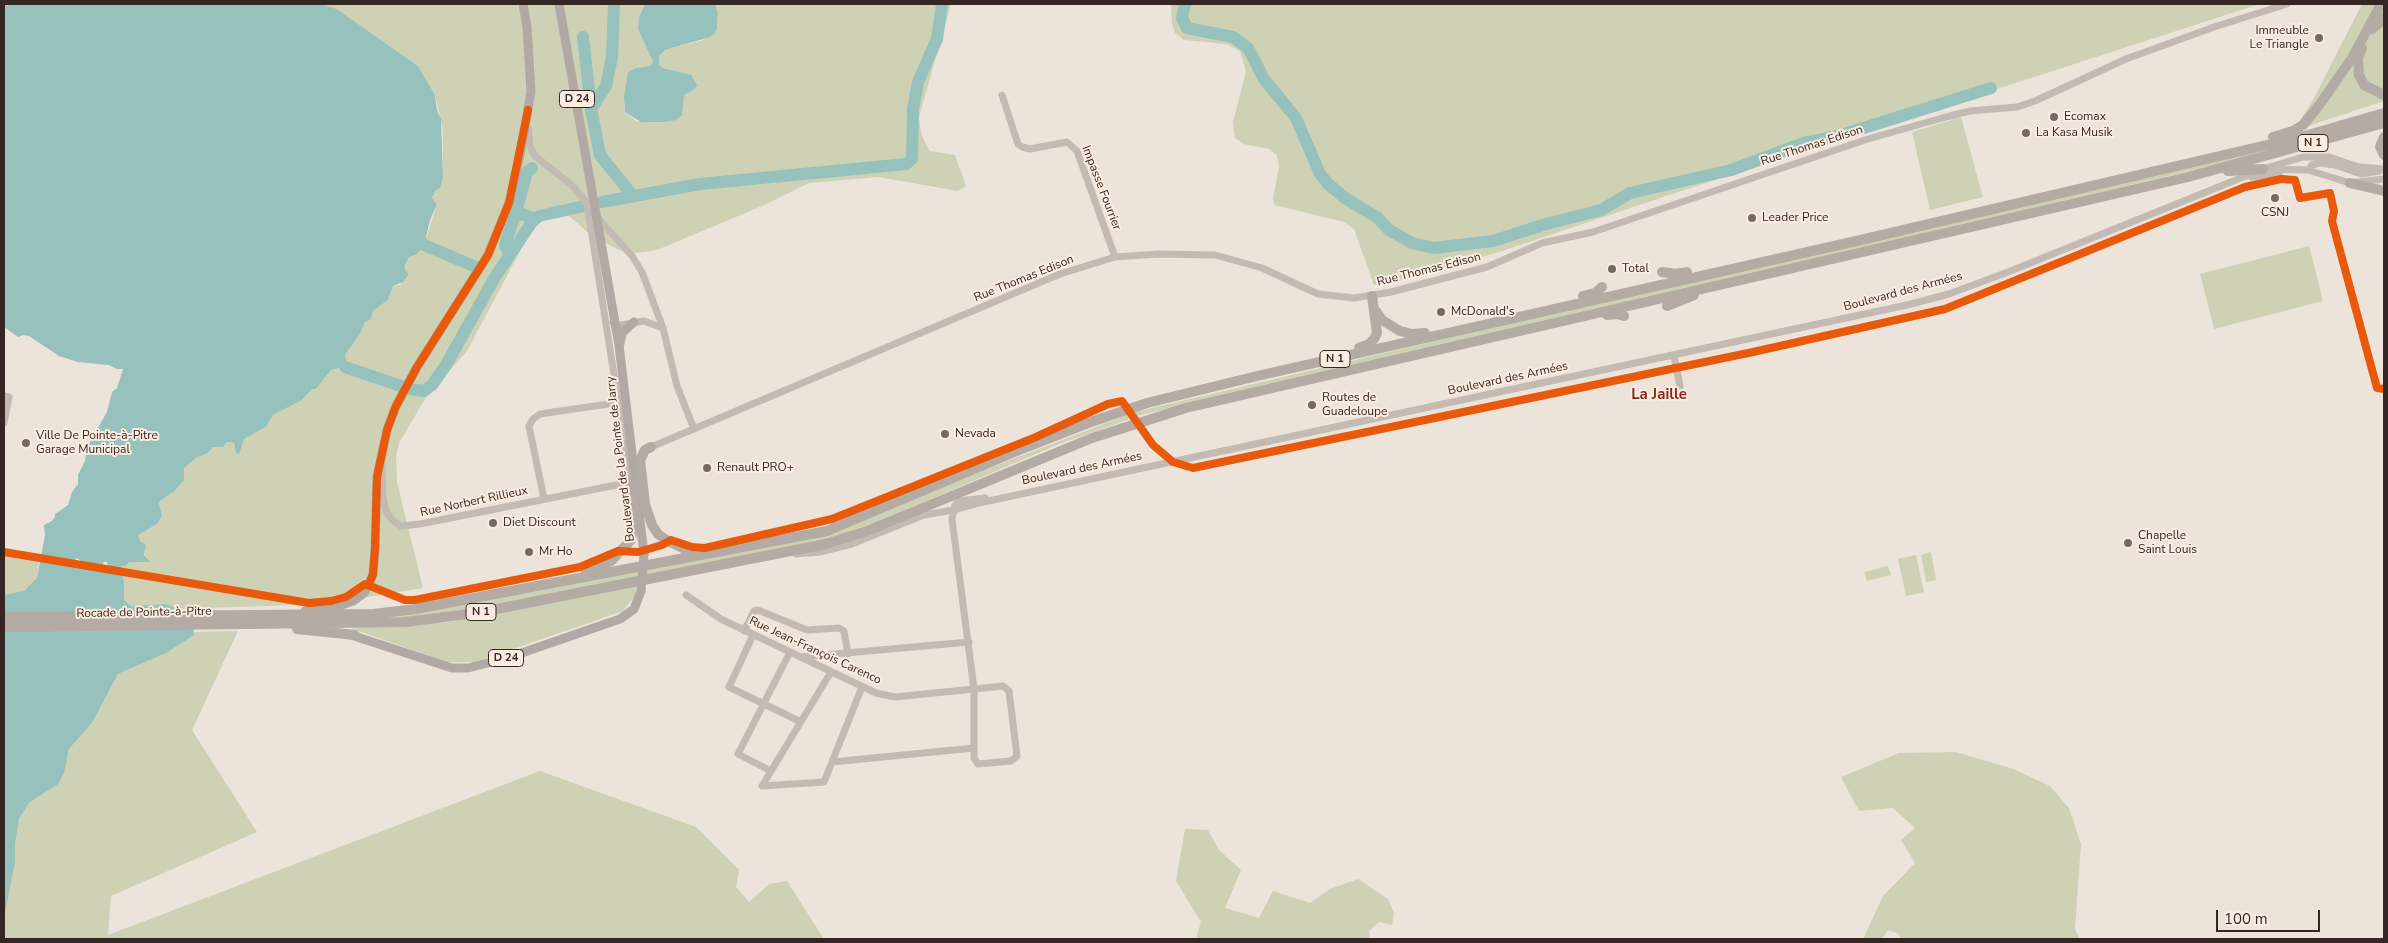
<!DOCTYPE html>
<html>
<head>
<meta charset="utf-8">
<style>
  body { margin:0 }
  #map { position:relative; width:2388px; height:943px; overflow:hidden; background:#ece3db; font-family:"Nunito Sans",sans-serif }
  canvas { display:block }
  .frame { position:absolute; inset:0; border:5px solid #342723; pointer-events:none }
  .scale { position:absolute; left:2216px; top:910px; width:104px; height:22px; box-sizing:border-box; border:2px solid #342723; border-top:0; padding-left:6px; font-size:15px; line-height:18px; white-space:nowrap; color:#342723; -webkit-text-stroke:4px #faece0; paint-order:stroke }
</style>
</head>
<body>
<div id="map">
<canvas width="2388" height="943"></canvas>
<div class="frame"></div>
<div class="scale">100 m</div>
</div>
<script>
const ctx = document.querySelector('canvas').getContext('2d');
ctx.lineJoin = 'round';
function paint(path, color) { ctx.fillStyle = color; ctx.fill(path, 'evenodd'); }
const poly = rows => new Path2D(rows.map(r => 'M' + r).join(''));
function stroke(path, color, width, dash) { ctx.strokeStyle = color; ctx.lineWidth = width; ctx.lineCap = dash ? 'butt' : 'round'; ctx.setLineDash(dash || []); ctx.stroke(path); }
function drawText(font, color, halo, rows, align = 'center') {
  ctx.font = font + ' "Nunito Sans",sans-serif'; ctx.lineWidth = 4; ctx.setLineDash([]); ctx.textBaseline = 'middle'; ctx.strokeStyle = halo; ctx.fillStyle = color; for (const [text, x, y, turn = 0] of rows) {
    ctx.save(); ctx.translate(x, y); ctx.rotate((+turn || 0) * Math.PI / 180); ctx.textAlign = isNaN(turn) ? turn : align; if (halo) ctx.strokeText(text, 0, 0); ctx.fillText(text, 0, 0); ctx.restore();
  }
}
const green = poly([
  [322,4,645,4,639,17,638,29,653,62,650,66,628,72,624,106,625,112,636,121,664,122,686,93,672,70,663,68,659,65,659,56,665,50,703,40,717,28,718,12,715,4,951,4,919,117,921,133,926,145,930,151,955,155,966,186,958,191,878,177,809,183,762,206,657,250,636,253,618,250,587,232,567,214,550,217,535,223,467,351,425,399,399,443,396,457,397,482,423,588,324,604,176,609,166,604,131,606,124,600,124,582,121,566,129,562,145,562,145,550,138,535,156,524,162,515,159,505,161,500,184,480,184,468,200,454,208,453,213,447,219,447,227,442,234,443,236,453,244,439,266,427,273,415,302,400,312,389,316,389,331,370,339,369,347,364,345,355,360,334,365,322,371,319,373,311,388,300,393,286,400,285,409,274,405,270,405,265,409,257,416,255,424,245,437,204,432,198,443,178,443,129,435,95,418,66,337,9],
  [1171,4,2260,4,1678,192,1496,253,1385,284,1374,285,1354,229,1344,222,1275,205,1273,198,1279,167,1277,155,1269,149,1244,144,1235,138,1233,122,1246,71,1240,51,1227,44,1184,40,1175,33,1172,23],
  [2362,4,2384,4,2384,101,2293,131,2312,102],
  [1961,117,1983,197,1930,210,1912,132],
  [2384,117,2384,120,2229,162,1141,415,1059,444,877,522,822,541,477,608,410,617,373,617,418,613,448,608,783,544,969,476,1135,412],
  [2309,246,2323,301,2214,329,2200,274],
  [1931,552,1936,580,1926,582,1921,555],
  [4,555,39,561,37,578,29,588,17,594,4,595],
  [1916,555,1924,592,1906,596,1898,559],
  [1888,566,1891,575,1867,581,1864,572],
  [637,585,634,597,623,611,475,662,447,662,350,628,450,622],
  [238,631,192,730,257,832,111,896,108,935,540,771,696,827,739,870,736,887,749,902,769,884,787,881,824,939,4,939,4,919,15,862,15,845,19,819,29,803,48,791,67,760,69,749,92,723,118,674,166,653,193,635,193,632],
  [1956,752,2013,769,2050,786,2069,808,2081,844,2075,929,2080,939,1901,939,1899,934,1888,930,1882,939,1863,939,1883,896,1915,863,1901,840,1915,828,1893,808,1859,811,1841,777,1899,753],
  [1185,829,1208,830,1219,850,1241,870,1225,908,1259,918,1273,891,1310,903,1330,889,1358,879,1388,899,1394,913,1392,925,1379,922,1369,931,1370,939,1196,939,1201,922,1176,881]
]);
const water = poly([
  [4,4,322,4,337,9,418,66,435,95,437,110,441,119,443,178,440,188,436,190,432,198,437,204,430,220,426,237,427,242,416,255,409,257,405,265,405,270,409,274,403,282,393,286,388,300,373,311,371,319,365,322,360,334,345,355,347,364,345,367,331,370,316,389,312,389,302,400,273,415,266,427,244,439,239,454,236,453,234,443,227,442,223,447,213,447,208,453,197,457,184,468,184,480,174,491,161,500,159,504,162,515,157,524,138,535,141,542,146,545,144,555,150,562,129,562,125,566,121,566,124,582,124,600,131,606,166,604,192,616,194,635,166,653,118,674,92,723,69,749,64,773,58,784,29,803,19,819,15,845,15,862,4,919,4,595,24,591,37,578,45,535,44,525,52,521,55,517,55,514,68,505,72,492,78,484,78,475,85,461,87,447,107,412,112,392,117,388,123,369,117,369,109,365,78,362,59,356,29,336,23,335,18,337,4,327],
  [645,4,715,4,718,12,717,28,715,33,710,37,665,50,659,56,659,65,663,68,691,75,697,85,695,89,684,95,682,115,676,120,664,122,641,122,625,112,624,97,628,72,636,68,650,66,653,62,638,29,639,17]
]);
const pier = poly([
  [38,554,75,560,77,558,81,561,102,565,104,562,107,562,108,566,125,569,124,569,125,575,37,560]
]);
const river = poly([
  [1185,4,1182,18,1187,28,1233,37,1248,48,1264,79,1296,118,1320,174,1328,184,1345,198,1378,218,1389,230,1412,243,1434,248,1493,241,1546,224,1601,210,1630,193,1731,170,1804,143,1838,136,1991,88],
  [583,37,591,109,600,155,633,196],
  [591,109,606,86,612,57,614,4],
  [532,168,527,172,516,212,535,219],
  [602,202,700,184,906,164,912,159,913,109,918,82,937,39,942,4],
  [424,245,476,267],
  [510,255,505,245,516,212],
  [345,367,401,386],
  [409,389,424,391,432,385,446,365,495,277,532,222,539,216,584,206]
]);
const minor = poly([
  [1002,95,1018,144,1022,147,1030,149,1067,142,1077,151,1115,257],
  [2269,169,2308,170,2350,183,2384,179],
  [2308,170,2312,165,2320,163,2335,165,2361,174,2379,171],
  [2252,177,2279,173],
  [598,218,632,256,642,272,663,328,677,386,694,429],
  [613,322,615,326,644,321,663,328],
  [1674,356,1680,386],
  [4,396,9,397,4,423],
  [651,447,1060,274,1115,257,1158,254,1215,255,1262,268,1318,294,1354,298,1391,292,1487,267,1542,243,1593,232,1868,139,1942,118,1970,111,2017,107,2035,101,2126,59,2214,27,2287,4],
  [382,466,383,498,386,511,392,520,401,526,420,524,631,482,587,204,574,187,535,156,530,146,528,128],
  [544,499,529,426,533,419,540,414,622,402],
  [796,554,820,552,852,544,924,515,953,510,979,503,1907,305,1949,294,2008,272,2263,169,2303,157,2329,157,2359,167,2384,169],
  [686,595,721,619,876,693,895,697,974,689,952,519,955,505,959,501,985,498],
  [744,631,754,611,758,610,807,630,839,628,844,631,848,654],
  [753,635,729,687,801,722],
  [801,657,969,642],
  [831,672,762,786,824,782,862,687],
  [1003,686,1009,691,1017,756,1011,761,978,764,974,758,974,689,1003,686],
  [832,762,974,748],
  [771,771,738,754,790,652]
]);
const major = poly([
  [559,4,619,345,644,554],
  [620,343,622,333,634,322],
  [305,611,339,606,353,601,364,593,369,584,373,574,375,549,377,477,387,430,396,406,417,367,488,255,509,203,519,160,531,92,527,27,523,4],
  [348,634,452,668,468,668,507,658,620,619,634,609,641,591]
]);
const highway = poly([
  [2372,29,2384,18],
  [2362,48,2358,58,2359,75,2364,85,2384,95],
  [2273,137,2293,131,2303,125,2320,104,2352,58,2381,4],
  [2384,137,2380,147,2384,155],
  [2228,171,2263,169],
  [2350,183,2384,191],
  [1662,272,1676,274,1687,272],
  [1583,296,1595,293,1602,287],
  [1667,306,1694,295],
  [1376,311,1382,320,1400,331,1412,334,1425,333],
  [1607,315,1618,314,1624,316],
  [1359,348,1369,344,1374,339,1377,333,1372,296],
  [651,447,645,450,640,460,645,504,652,525,658,534,668,541,685,549,704,552],
  [586,573,611,561,631,540,635,516,631,482],
  [4,617,373,614,416,609,827,531,1024,448,1088,423,1147,403,1257,376,1852,242,2301,137,2384,113],
  [4,627,405,622,476,613,826,544,867,531,1092,438,1186,408,2188,177,2384,123],
  [297,629,355,635]
]);
const majorBridge = poly([
  [641,591,644,554]
]);
const cycleway = poly([
  [4,552,309,603,331,601,346,597,365,584,405,600,415,600,580,567,618,551,638,552,662,545,671,540,692,547,705,548,832,519,1036,437,1108,404,1122,401,1153,445,1173,462,1193,468,1753,352,1945,309,2245,187,2281,179,2295,180,2300,198,2330,193,2334,211,2332,221,2377,388,2384,389],
  [369,584,373,574,375,549,377,477,387,430,396,406,417,367,488,255,509,203,528,110]
]);
const markers = [
  [2319,38,5,"#746963"],
  [2054,117,5,"#746963"],
  [2026,133,5,"#746963"],
  [2275,198,5,"#746963"],
  [1752,218,5,"#746963"],
  [1612,269,5,"#746963"],
  [1441,312,5,"#746963"],
  [1312,405,5,"#746963"],
  [945,434,5,"#746963"],
  [26,443,5,"#746963"],
  [707,468,5,"#746963"],
  [493,523,5,"#746963"],
  [2128,543,5,"#746963"],
  [529,552,5,"#746963"]
];
const shields = [
  [577,99,35],
  [2313,143,30],
  [1335,359,30],
  [481,612,30],
  [506,658,35]
];
const shieldNames = [
  ["D 24",577,99],
  ["N 1",2313,143],
  ["N 1",1335,359],
  ["N 1",481,612],
  ["D 24",506,658]
];
const poiNames = [
  ["Immeuble",2309,31,"right"],
  ["Le Triangle",2309,45,"right"],
  ["Ecomax",2064,117],
  ["La Kasa Musik",2036,133],
  ["CSNJ",2275,213,"center"],
  ["Leader Price",1762,218],
  ["Total",1622,269],
  ["McDonald's",1451,312],
  ["Routes de",1322,398],
  ["Guadeloupe",1322,412],
  ["Nevada",955,434],
  ["Ville De Pointe-à-Pitre",36,436],
  ["Garage Municipal",36,450],
  ["Renault PRO+",717,468],
  ["Diet Discount",503,523],
  ["Chapelle",2138,536],
  ["Saint Louis",2138,550],
  ["Mr Ho",539,552]
];
const streetNames = [
  ["Rue Thomas Edison",1812,146,-18],
  ["Impasse Fourrier",1101,188,69],
  ["Rue Thomas Edison",1429,270,-14],
  ["Rue Thomas Edison",1024,279,-22],
  ["Boulevard des Armées",1903,292,-15],
  ["Boulevard des Armées",1508,379,-12],
  ["Boulevard de la Pointe de Jarry",621,459,-97],
  ["Boulevard des Armées",1082,469,-12],
  ["Rue Norbert Rillieux",474,502,-12],
  ["Rocade de Pointe-à-Pitre",144,613,-1],
  ["Rue Jean-François Carenco",815,651,25]
];
const quarterNames = [
  ["La Jaille",1659,395]
];
paint(green, '#ced1b3');
paint(water, '#96c1bc');
paint(pier, '#ece3db');
stroke(river, '#96c1bc', 12);
stroke(minor, '#c4bab4', 7);
stroke(major, '#b2a9a4', 9);
stroke(highway, '#b4aba5', 10);
stroke(majorBridge, '#b2a9a4', 9);
stroke(cycleway, '#e8590c', 8);
for (const [x, y, r, color] of markers) { const dot = new Path2D(); dot.arc(x, y, r, 0, 2 * Math.PI); ctx.fillStyle = color; ctx.fill(dot); stroke(dot, '#faece0', 2); }
for (const [x, y, w] of shields) { const box = new Path2D(); box.roundRect(x - w / 2, y - 8.5, w, 17, 4); ctx.fillStyle = '#faece0'; ctx.fill(box); stroke(box, '#342723', 1); }
drawText('bold 11px', '#342723', null, shieldNames);
drawText('12px', '#342723', '#faece0', poiNames, 'left');
drawText('12px', '#342723', '#faece0', streetNames);
drawText('bold 15px', '#892816', '#faece0', quarterNames);
</script>
</body>
</html>
